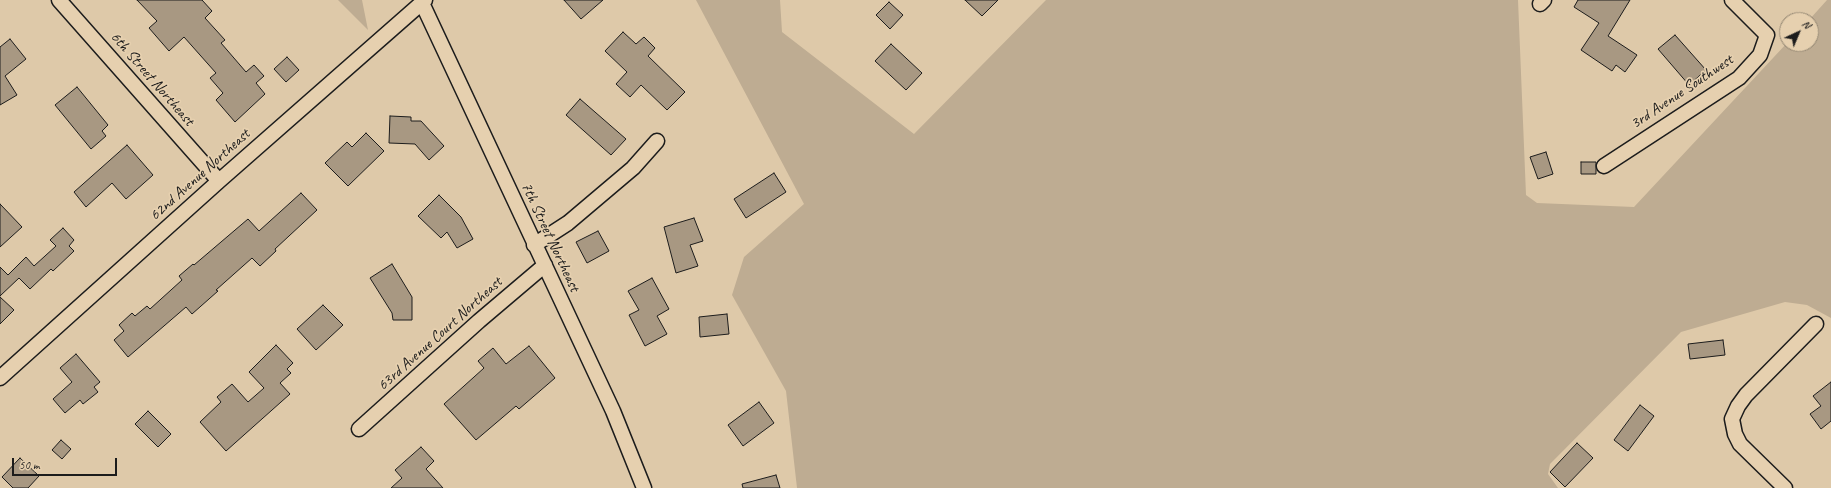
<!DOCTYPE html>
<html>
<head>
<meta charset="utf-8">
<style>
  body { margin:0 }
  #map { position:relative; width:1831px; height:488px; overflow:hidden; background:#dec9a9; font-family:Caveat,sans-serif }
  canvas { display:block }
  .north { position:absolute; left:1779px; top:12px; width:40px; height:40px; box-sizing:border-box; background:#e6d0af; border:1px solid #958874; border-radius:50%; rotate:44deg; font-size:11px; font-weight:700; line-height:16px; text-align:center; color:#1c1c1c }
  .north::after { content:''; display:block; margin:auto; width:14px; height:18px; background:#1c1c1c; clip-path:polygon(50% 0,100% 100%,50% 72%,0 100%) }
  .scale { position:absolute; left:12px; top:458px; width:105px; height:18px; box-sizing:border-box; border:2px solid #1c1c1c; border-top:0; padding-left:5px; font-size:12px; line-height:14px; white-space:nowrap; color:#1c1c1c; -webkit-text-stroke:3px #e6d0af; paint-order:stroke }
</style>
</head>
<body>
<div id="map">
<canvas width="1831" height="488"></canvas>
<div class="north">N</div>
<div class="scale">50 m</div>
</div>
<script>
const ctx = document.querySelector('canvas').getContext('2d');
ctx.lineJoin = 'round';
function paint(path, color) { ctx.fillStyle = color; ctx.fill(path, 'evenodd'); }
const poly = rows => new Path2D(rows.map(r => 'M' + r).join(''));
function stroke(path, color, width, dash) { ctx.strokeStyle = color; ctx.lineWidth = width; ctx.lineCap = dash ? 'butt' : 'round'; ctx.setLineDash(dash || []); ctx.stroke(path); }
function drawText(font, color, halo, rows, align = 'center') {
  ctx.font = font + ' Caveat,sans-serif'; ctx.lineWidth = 3.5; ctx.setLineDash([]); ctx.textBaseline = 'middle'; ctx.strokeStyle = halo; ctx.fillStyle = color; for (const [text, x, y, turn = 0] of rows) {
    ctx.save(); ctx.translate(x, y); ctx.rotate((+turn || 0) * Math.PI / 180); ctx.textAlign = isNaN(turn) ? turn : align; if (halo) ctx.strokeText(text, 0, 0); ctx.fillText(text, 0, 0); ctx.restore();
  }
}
const green = poly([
  [338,0,362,0,368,30],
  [696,0,780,0,782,32,914,134,1046,0,1518,0,1526,195,1537,203,1634,207,1787,43,1811,44,1811,20,1809,20,1827,0,1831,0,1831,318,1807,305,1785,302,1681,332,1550,464,1548,474,1558,488,797,488,786,391,732,295,744,257,804,204]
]);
const building = poly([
  [137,0,202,0,212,11,205,18,225,40,221,43,246,72,254,65,264,76,256,83,265,94,235,122,216,100,223,93,210,78,216,73,184,37,169,51,149,28,157,21,137,0],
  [564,0,603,0,581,19,564,0],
  [965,0,998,0,982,16,965,0],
  [1578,0,1630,0,1608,36,1637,55,1625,72,1616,65,1612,71,1581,50,1599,23,1574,7,1578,0],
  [889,2,903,15,890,29,876,15,889,2],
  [623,32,636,44,644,37,655,48,648,56,685,92,667,110,641,85,630,97,616,84,627,72,605,51,623,32],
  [1675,35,1706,70,1689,85,1658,49,1675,35],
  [10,39,26,59,5,76,17,95,0,105,0,47,10,39],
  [891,44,922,73,906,90,875,61,891,44],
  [287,57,299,70,286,82,274,69,287,57],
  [77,87,108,125,102,131,106,136,91,149,55,105,77,87],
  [580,99,626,139,611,155,566,115,580,99],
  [390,116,411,117,411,121,421,121,444,146,429,160,415,144,389,143,390,116],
  [366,133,384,151,348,186,325,163,347,142,352,147,366,133],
  [127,145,153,175,126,199,112,183,86,207,74,192,127,145],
  [1546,152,1553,174,1538,179,1530,157,1546,152],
  [1581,162,1596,162,1596,174,1581,174,1581,162],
  [774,173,786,192,746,218,734,199,774,173],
  [301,193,317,210,275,249,276,251,260,266,252,258,216,290,218,291,192,314,186,307,128,357,114,340,124,331,119,325,132,313,135,316,147,306,150,309,182,280,179,276,193,264,194,265,248,219,259,231,301,193],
  [439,195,461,217,473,239,457,248,447,232,441,238,418,216,439,195],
  [0,204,22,227,0,247,0,204],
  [694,218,703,241,690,245,698,266,676,273,664,227,694,218],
  [63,228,74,240,69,246,74,251,53,271,51,269,30,289,19,278,0,296,0,267,8,275,26,257,34,266,56,246,50,240,63,228],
  [598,231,609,251,587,263,576,242,598,231],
  [392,264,412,297,412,320,393,320,392,313,370,278,392,264],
  [652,278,669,309,657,316,667,334,645,346,629,315,639,310,628,291,652,278],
  [0,297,14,310,0,324,0,297],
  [323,305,343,325,316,350,297,329,323,305],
  [727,314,729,334,700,337,699,317,727,314],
  [1723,340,1725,355,1690,359,1688,344,1723,340],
  [276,345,293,363,287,369,291,373,280,383,290,394,226,451,200,422,221,402,217,397,232,384,248,402,264,388,249,372,276,345],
  [529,346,555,378,519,409,516,406,476,440,444,404,484,368,478,361,493,348,506,364,529,346],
  [76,354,100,382,94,387,98,392,83,404,80,400,65,413,53,399,72,382,60,368,76,354],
  [1831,382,1831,421,1821,429,1810,414,1821,406,1813,396,1831,382],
  [759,402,774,423,743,446,728,425,759,402],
  [1640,405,1654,416,1628,451,1614,440,1640,405],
  [148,411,171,434,158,447,135,424,148,411],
  [61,440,71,449,62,459,52,450,61,440],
  [1577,443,1593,458,1565,487,1550,472,1577,443],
  [421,447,434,461,426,469,443,488,391,488,402,478,395,470,421,447],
  [20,458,39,476,28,488,13,488,2,477,20,458],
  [776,475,780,488,743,488,742,484,776,475]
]);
const minor = poly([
  [59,0,219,181],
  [422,3,613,411,644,488],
  [1540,4,1544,0],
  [1604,166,1739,78,1760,55,1767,35,1732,0],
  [534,245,568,223,633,168,657,141],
  [0,378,219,181,425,0],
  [359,429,479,321,545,265],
  [1785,488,1740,444,1735,434,1732,419,1738,406,1746,395,1816,324]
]);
const streetNames = [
  ["6th Street Northeast",152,79,49],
  ["3rd Avenue Southwest",1682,92,-34],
  ["62nd Avenue Northeast",200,175,-42],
  ["7th Street Northeast",550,237,65],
  ["63rd Avenue Court Northeast",440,334,-42]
];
paint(green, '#beac92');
paint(building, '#a89882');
stroke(building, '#1c1c1c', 1);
stroke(minor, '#1c1c1c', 17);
stroke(minor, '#e6d0af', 14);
drawText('16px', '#1c1c1c', '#e6d0af', streetNames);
</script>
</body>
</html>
